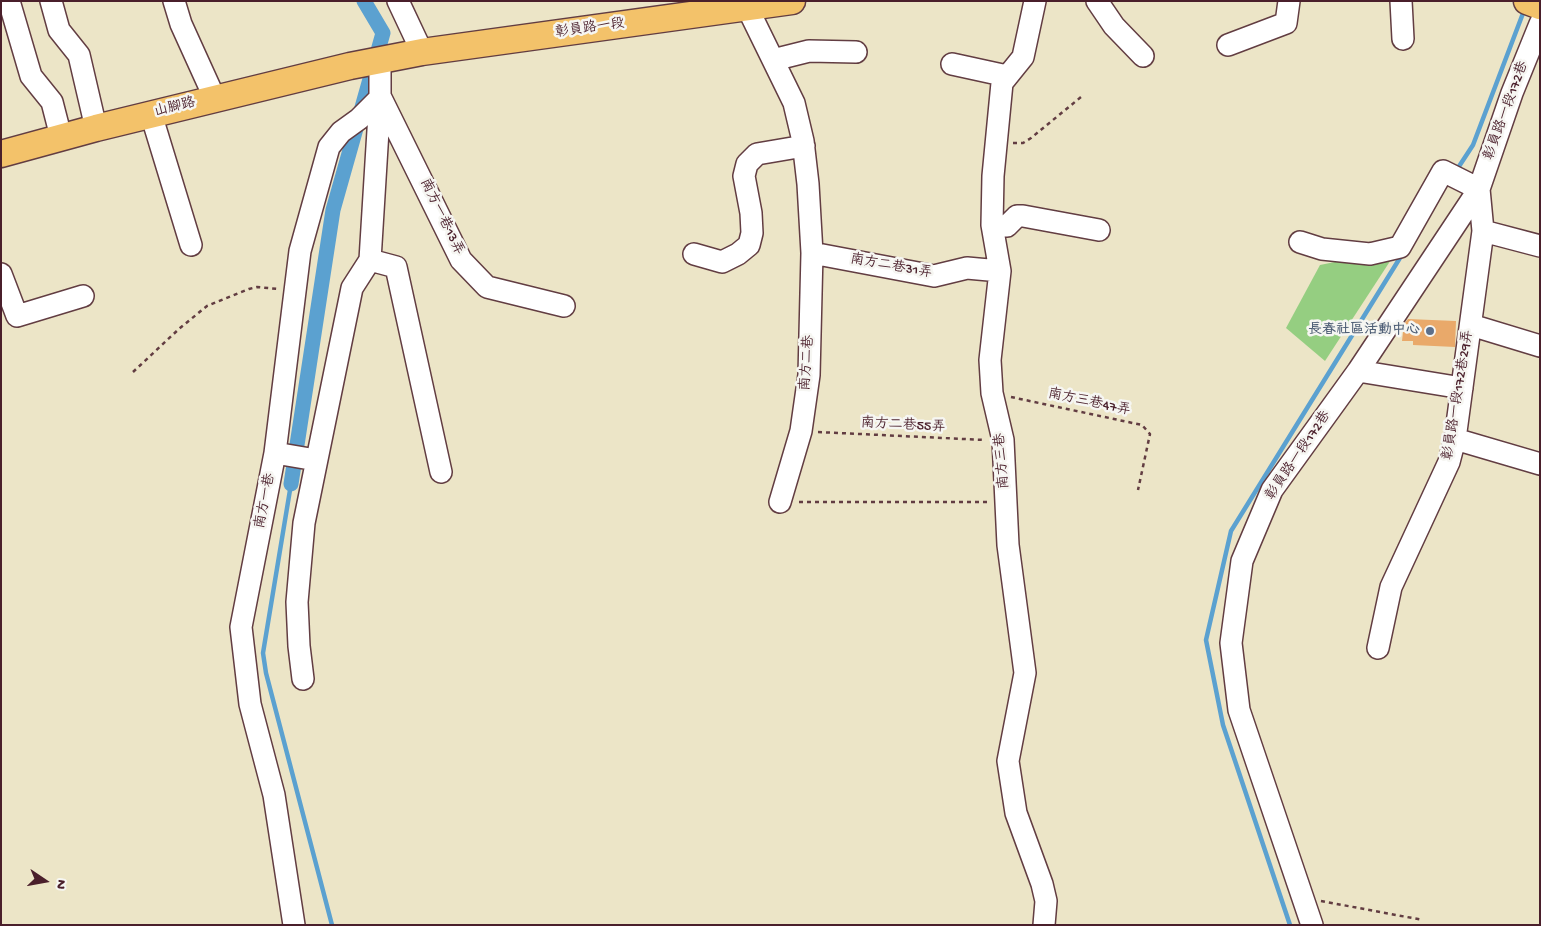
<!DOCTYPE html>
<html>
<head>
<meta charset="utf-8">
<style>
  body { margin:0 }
  #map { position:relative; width:1541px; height:926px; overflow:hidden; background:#ece5c7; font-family:"Gochi Hand",sans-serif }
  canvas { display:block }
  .frame { position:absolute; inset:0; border:2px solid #4a1f2b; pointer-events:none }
  .north { position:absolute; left:20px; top:856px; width:50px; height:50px; -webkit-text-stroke:4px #f6f6f2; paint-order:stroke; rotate:102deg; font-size:14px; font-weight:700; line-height:20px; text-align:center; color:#4a1f2b }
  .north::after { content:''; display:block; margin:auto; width:18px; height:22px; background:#4a1f2b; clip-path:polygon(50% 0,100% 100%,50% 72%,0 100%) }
</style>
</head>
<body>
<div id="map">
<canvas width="1541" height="926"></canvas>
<div class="frame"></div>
<div class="north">N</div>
</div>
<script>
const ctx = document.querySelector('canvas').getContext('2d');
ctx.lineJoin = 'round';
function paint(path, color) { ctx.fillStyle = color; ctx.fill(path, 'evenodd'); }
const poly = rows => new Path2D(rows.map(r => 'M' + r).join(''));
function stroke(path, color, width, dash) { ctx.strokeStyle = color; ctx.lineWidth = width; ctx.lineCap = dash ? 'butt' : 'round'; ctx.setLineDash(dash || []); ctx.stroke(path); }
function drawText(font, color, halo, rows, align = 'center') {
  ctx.font = font + ' "Gochi Hand","LXGW WenKai TC",sans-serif'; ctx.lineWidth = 5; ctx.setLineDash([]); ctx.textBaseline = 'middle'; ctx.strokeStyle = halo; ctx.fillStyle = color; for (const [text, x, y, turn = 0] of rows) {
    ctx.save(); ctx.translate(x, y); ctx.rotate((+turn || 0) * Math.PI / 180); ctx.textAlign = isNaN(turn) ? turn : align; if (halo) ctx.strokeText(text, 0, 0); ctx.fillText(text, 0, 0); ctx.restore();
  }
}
const green = poly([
  [1398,249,1325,361,1286,328,1320,265]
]);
const stream = poly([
  [1456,171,1473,145,1525,8],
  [291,484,263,653,266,673,332,925],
  [1290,925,1223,725,1206,640,1231,531,1403,253]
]);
const canal = poly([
  [291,484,333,210,383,33,364,1]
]);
const building = poly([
  [1408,319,1456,321,1455,347,1413,345,1413,341,1402,341,1404,324]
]);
const path = poly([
  [1013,143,1023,143,1031,138,1081,97],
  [133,372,180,328,207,306,249,289,257,287,278,289],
  [1011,397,1142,425,1150,434,1138,490],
  [818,432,985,440],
  [799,502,988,502],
  [1321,901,1423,920]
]);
const minor = poly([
  [9,1,31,76,52,102,61,137],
  [51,1,59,30,79,55,96,128],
  [174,1,181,24,215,99],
  [398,1,422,52],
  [1035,1,1023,57,1002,83,993,176,992,225,1000,271,990,360,992,393,1003,440,1008,545,1025,673,1008,761,1016,813,1042,884,1046,901,1044,925],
  [1097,1,1114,26,1143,56],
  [1401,1,1403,39],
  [747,7,794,103,803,141,808,184,812,253,809,375,801,431,780,502],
  [1228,45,1286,23,1289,1],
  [773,60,809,51,856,52],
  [952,64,1007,76],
  [381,98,461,260,487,287,564,306],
  [151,114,191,245],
  [992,225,1007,226,1017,216,1023,216,1099,230],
  [1483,231,1540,246],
  [1300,242,1322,249,1370,254,1400,247,1443,171,1479,189,1483,231,1455,439,1449,462,1391,587,1378,648],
  [812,253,934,276,967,268,1000,271],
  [694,254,722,262,738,254,749,245,752,233,751,213,744,176,747,164,757,154,804,146],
  [370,260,396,267,441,472],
  [1,274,17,316,83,296],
  [1471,325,1540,346],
  [1358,371,1462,388],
  [1455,439,1540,464],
  [275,453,316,460],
  [303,679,299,646,297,602,304,523,352,288,370,260,380,98],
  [294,925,274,795,250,704,241,627,275,453,300,251,329,147,341,132,359,119,380,98,380,60],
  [1312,925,1239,710,1231,643,1242,561,1272,490,1358,371,1479,189,1512,93,1540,24]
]);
const major = poly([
  [1527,1,1540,6],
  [1,154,96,128,350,66,422,52,792,1]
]);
const markers = [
  [1430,331,5,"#5c6f8a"]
];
const streetNames = [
  ["彰員路一段",590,29,-8],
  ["山腳路",175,108,-14],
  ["彰員路一段172巷",1507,111,-70],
  ["南方一巷13弄",441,217,64],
  ["南方二巷31弄",891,267,10],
  ["南方二巷",808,363,-86],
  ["彰員路一段172巷29弄",1459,395,-81],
  ["南方三巷47弄",1089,403,12],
  ["南方二巷55弄",903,426,3],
  ["彰員路一段172巷",1299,456,-56],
  ["南方三巷",1003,461,-95],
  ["南方一巷",266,501,-79]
];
const serviceNames = [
  ["長春社區活動中心",1420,331]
];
paint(green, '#95ce81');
stroke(stream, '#5ba1d0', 4.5);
stroke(canal, '#5ba1d0', 15);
paint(building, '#e9a96a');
stroke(minor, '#623d42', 24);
stroke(major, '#623d42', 29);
stroke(path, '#623d42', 2.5, [4, 4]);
stroke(minor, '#fff', 21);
stroke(major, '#f3c26a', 26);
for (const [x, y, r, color] of markers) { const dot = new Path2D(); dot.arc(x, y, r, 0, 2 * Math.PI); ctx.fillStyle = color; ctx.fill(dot); stroke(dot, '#f6f6f2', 2); }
drawText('14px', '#4a1f2b', '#f6f6f2', streetNames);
drawText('bold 14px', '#4e5e75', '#f6f6f2', serviceNames, 'right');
</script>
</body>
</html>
